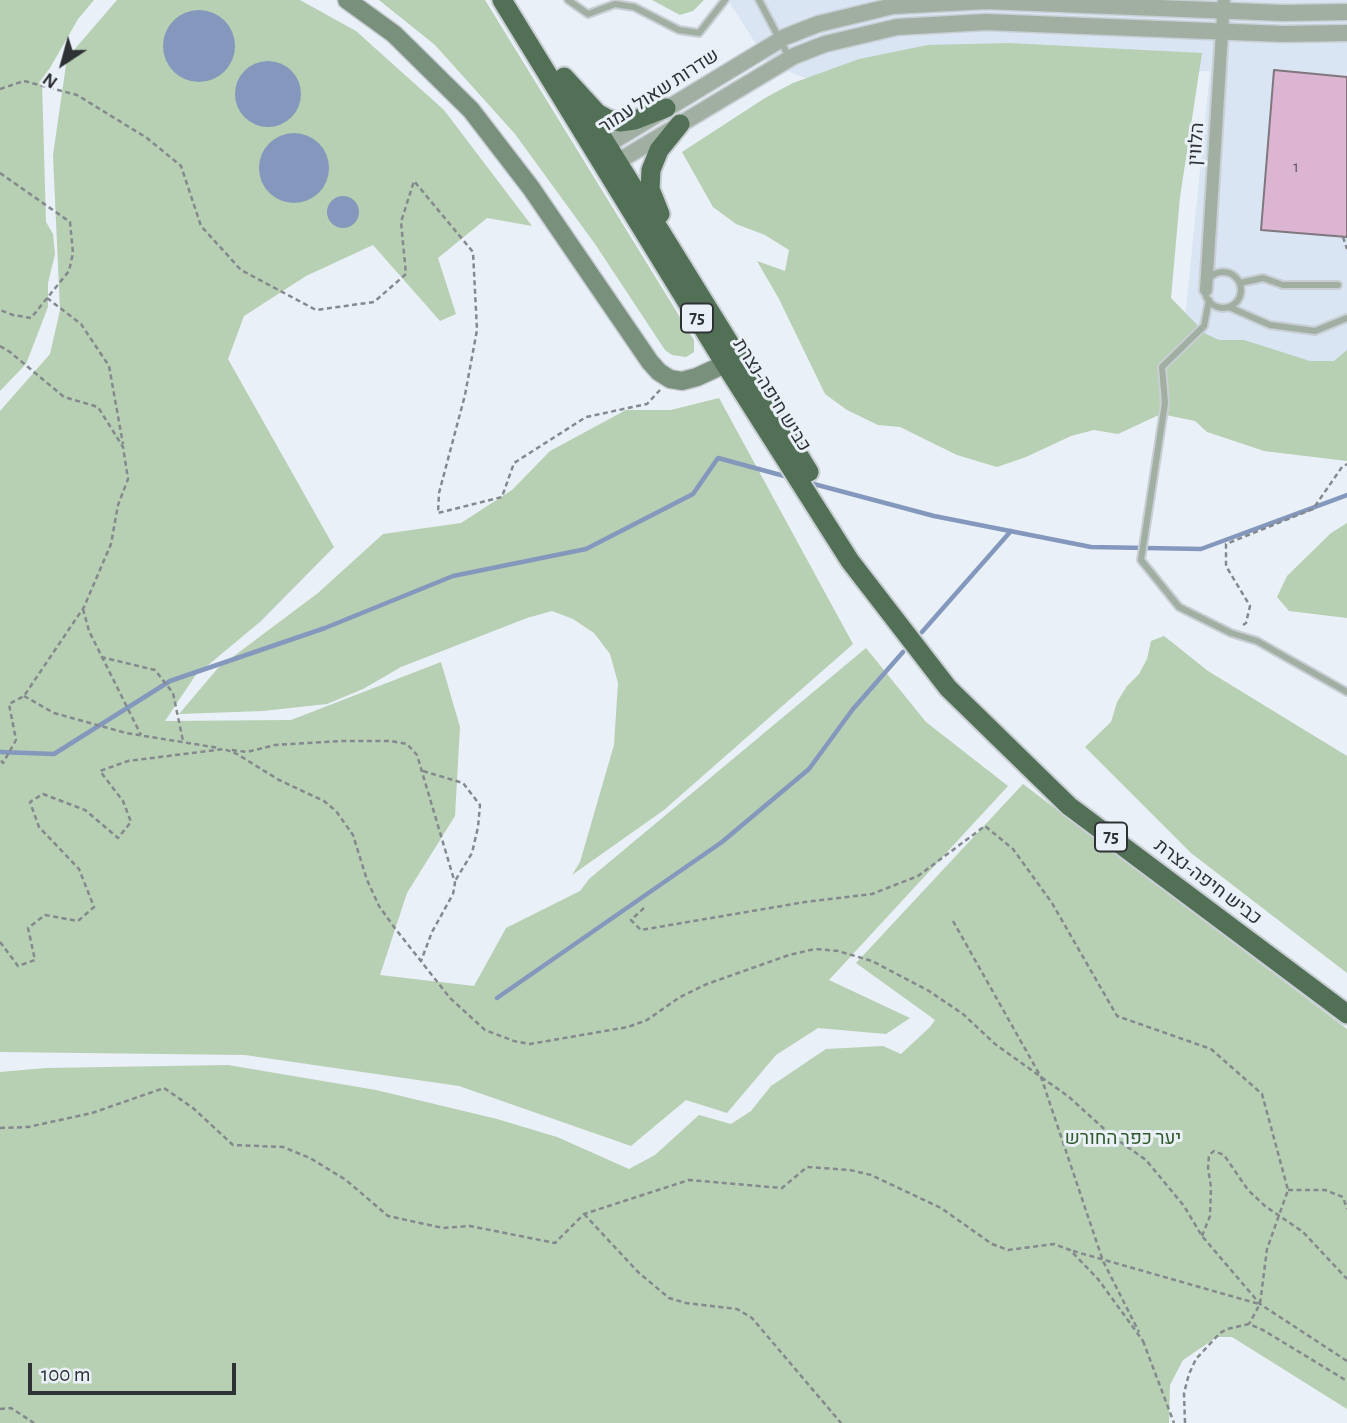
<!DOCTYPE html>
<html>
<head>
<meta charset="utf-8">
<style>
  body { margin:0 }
  #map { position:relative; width:1347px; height:1423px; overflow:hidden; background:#e9f0f7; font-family:"Alegreya Sans",sans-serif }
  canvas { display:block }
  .north { position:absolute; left:28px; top:28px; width:70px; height:70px; -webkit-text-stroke:5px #e9f0f7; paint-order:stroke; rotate:216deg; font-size:19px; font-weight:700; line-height:28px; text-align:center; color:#2f3235 }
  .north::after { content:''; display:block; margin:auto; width:24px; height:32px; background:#2f3235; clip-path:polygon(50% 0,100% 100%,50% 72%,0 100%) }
  .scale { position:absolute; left:28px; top:1363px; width:208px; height:32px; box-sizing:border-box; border:4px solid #2f3235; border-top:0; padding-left:9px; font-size:21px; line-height:24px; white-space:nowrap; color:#2f3235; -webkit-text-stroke:5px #e9f0f7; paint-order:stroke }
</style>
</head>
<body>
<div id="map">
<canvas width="1347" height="1423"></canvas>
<div class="north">N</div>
<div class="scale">100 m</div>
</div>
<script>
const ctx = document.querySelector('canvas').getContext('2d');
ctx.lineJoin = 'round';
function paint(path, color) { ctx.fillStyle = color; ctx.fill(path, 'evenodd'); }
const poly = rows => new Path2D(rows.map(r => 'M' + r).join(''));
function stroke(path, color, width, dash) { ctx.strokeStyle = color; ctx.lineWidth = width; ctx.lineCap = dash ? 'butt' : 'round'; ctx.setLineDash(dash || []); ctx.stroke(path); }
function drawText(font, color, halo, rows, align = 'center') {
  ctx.font = font + ' "Alegreya Sans",Heebo,sans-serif'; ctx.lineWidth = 6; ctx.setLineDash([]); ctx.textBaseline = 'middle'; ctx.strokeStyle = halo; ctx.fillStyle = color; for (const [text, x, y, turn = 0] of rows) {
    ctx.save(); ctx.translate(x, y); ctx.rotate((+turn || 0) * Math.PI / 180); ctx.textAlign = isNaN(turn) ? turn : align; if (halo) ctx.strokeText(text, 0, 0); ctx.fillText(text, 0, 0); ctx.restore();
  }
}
const built = poly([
  [728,0,1347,0,1347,367,1182,349,1210,71,1005,77,847,95,768,63]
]);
const green = poly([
  [0,0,94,0,78,19,42,82,46,222,53,234,55,254,48,283,48,307,26,364,0,391],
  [117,0,300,0,356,31,444,110,532,226,487,218,438,258,456,314,440,321,373,245,306,276,244,316,228,359,334,547,261,621,195,676,165,721,291,720,441,662,460,727,455,816,407,893,380,975,474,986,506,928,580,891,589,879,866,648,926,722,1008,786,829,980,910,1018,886,1034,818,1028,776,1055,727,1113,686,1100,631,1146,459,1086,245,1055,0,1052,0,411,50,354,60,310,53,155,67,58],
  [379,0,485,0,694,340,694,352,686,357,672,355,665,350,595,244,515,134,435,45],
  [652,0,704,0,693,11,680,15],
  [1009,43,1202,53,1180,197,1171,298,1206,334,1219,340,1244,340,1310,361,1334,361,1347,350,1347,461,1264,451,1207,432,1195,421,1161,414,1118,434,1094,430,1071,436,1026,457,997,467,957,455,900,427,878,425,847,410,825,394,779,299,757,261,785,271,789,250,765,235,736,224,713,207,682,152,765,98,793,83,859,59,928,45],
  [719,398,853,644,664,810,572,875,580,862,614,745,618,683,610,654,594,633,573,619,552,611,527,618,401,667,363,689,327,704,263,711,179,714,218,668,318,593,383,534,461,523,512,490,550,451,626,410,671,410],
  [1347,523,1347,618,1289,611,1277,597,1287,576,1331,533],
  [1164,636,1208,671,1347,756,1347,973,1191,853,1085,747,1111,722,1117,702,1127,686,1139,674,1147,659,1151,641],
  [1023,784,1347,1029,1347,1409,1232,1337,1217,1337,1183,1360,1170,1385,1169,1423,0,1423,0,1072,46,1068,228,1065,376,1090,497,1119,557,1137,629,1169,655,1155,699,1115,731,1124,751,1111,771,1086,826,1049,883,1046,901,1054,930,1027,935,1020,856,963]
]);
const water = poly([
  '163 46a36 36 0 1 1 72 0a36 36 0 1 1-72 0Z',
  '235 94a33 33 0 1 1 66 0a33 33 0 1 1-66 0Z',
  '259 168a35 35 0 1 1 70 0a35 35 0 1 1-70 0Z',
  '327 212a16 16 0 1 1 32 0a16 16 0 1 1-32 0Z'
]);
const stream = poly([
  [810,483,934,516,1091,547,1201,549,1347,495],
  [922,632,1011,531],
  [0,752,54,754,170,681,325,628,453,576,586,549,693,494,718,458,788,477],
  [497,998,722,842,809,769,853,709,903,652]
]);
const building = poly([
  [1274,70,1347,77,1347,237,1261,230,1274,70]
]);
const path = poly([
  [0,89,24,81,77,95,147,138,181,166,201,226,241,270,316,310,374,302,406,274,401,222,414,181,473,252,477,330,465,395,439,493,438,513,502,497,514,463,586,417,647,404,660,390],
  [0,173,70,222,73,253,69,271,31,318,13,315,0,310],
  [1343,237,1347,249],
  [47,298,81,324,109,366,123,444],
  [0,346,10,352,64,397,98,407,123,447,128,479,118,505,111,544,84,607,24,696,9,704,16,740,3,763,0,759],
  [83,609,89,631,141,735],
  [1243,625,1246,623,1250,606,1226,566,1226,544,1313,509,1342,467,1347,464],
  [101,657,155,670,173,693,183,741],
  [24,696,54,713,126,733,219,748],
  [232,750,247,752,275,745,342,741,391,741,407,744,417,755,455,883,453,894,432,932,421,961],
  [423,771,463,783,480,805,478,827,472,853,455,881],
  [644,908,631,920,641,930,805,902,872,894,918,876,985,826,1013,849,1052,903,1117,1016,1211,1049,1262,1094,1288,1190,1267,1249,1260,1304,1249,1324],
  [953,921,1041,1077,1103,1261,1139,1332],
  [0,942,18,966,35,960,28,928,45,915,78,921,94,907,79,869,39,827,30,802,43,794,85,810,118,838,131,822,123,801,100,771,128,761,224,749,237,754,279,780,324,801,336,811,353,835,367,880,379,906,394,927,450,998,485,1030,514,1041,530,1044,628,1027,647,1020,680,997,707,984,789,955,815,949,838,951,872,961,929,991,963,1014,995,1044,1069,1097,1112,1136,1146,1160,1184,1206,1202,1236,1260,1304,1347,1361],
  [0,1128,28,1127,92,1113,164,1088,193,1108,233,1145,283,1147,310,1158,346,1180,388,1216,443,1228,470,1226,555,1243,584,1214,689,1180,782,1188,807,1167,850,1170,871,1175,941,1208,992,1244,1008,1250,1054,1244,1070,1250,1098,1279,1143,1341],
  [1288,1190,1325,1190,1343,1197,1347,1209],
  [584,1214,638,1272,669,1298,686,1303,737,1309,752,1318,841,1423],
  [1202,1236,1210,1216,1211,1187,1208,1168,1209,1155,1214,1151,1224,1155,1248,1190,1265,1206,1303,1232,1347,1279],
  [1073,1251,1259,1304],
  [1143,1341,1174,1423],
  [0,1409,11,1408,34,1423],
  [1185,1423,1184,1393,1189,1374,1196,1359,1220,1333,1227,1329,1249,1324,1263,1330,1347,1381]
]);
const service = poly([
  [568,0,588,14,615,4,634,7,679,30,699,33,725,0],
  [759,0,789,57],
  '1205 290a18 18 0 1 1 36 0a18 18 0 1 1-36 0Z',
  [1240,283,1263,278,1283,285,1338,285],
  [1209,300,1204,326,1162,367,1165,403,1141,560,1179,607,1231,633,1257,641,1347,692],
  [1229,307,1270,325,1315,331,1347,318]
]);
const minor = poly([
  [1206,290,1224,0]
]);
const tertiary = poly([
  [1347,12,1283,13,986,1,893,6,818,24,785,37,607,145,601,162,617,162,794,56,825,44,897,27,986,22,1283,34,1347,33]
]);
const secondary = poly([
  [347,0,394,34,471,110,531,188,650,362,659,372,670,379,682,381,697,377,725,364,735,355]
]);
const trunk = poly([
  [502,0,725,364,850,561,948,688,1069,806,1347,1014],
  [564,77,597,113,608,119,620,122,635,120,666,108],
  [586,111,809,472],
  [660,214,650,189,651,170,659,150,680,124]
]);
const numberNames = [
  ["1",1296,167]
];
const shields = [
  [697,318,32],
  [1111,837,32]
];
const shieldNames = [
  ["75",697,318],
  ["75",1111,837]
];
const streetNames = [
  ["שדרות שאול עמור",659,91,-33],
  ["הלווין",1196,144,-86],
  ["כביש חיפה-נצרת",772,395,58],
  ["כביש חיפה-נצרת",1208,882,37]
];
const parkNames = [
  ["יער כפר החורש",1123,1138]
];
paint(built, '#d9e5f2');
paint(green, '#b7cfb2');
paint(water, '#8398bc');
stroke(stream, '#8398bc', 4.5);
paint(building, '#dbb5d2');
stroke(building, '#7f777d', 2);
stroke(service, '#c8ced4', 10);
stroke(minor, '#c8ced4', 16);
stroke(tertiary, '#c8ced4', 19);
stroke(secondary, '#c8ced4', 21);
stroke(trunk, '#c8ced4', 23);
stroke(path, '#84898e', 2.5, [5, 3.5]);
stroke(service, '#a0afa2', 6);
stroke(minor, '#a0afa2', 12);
stroke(tertiary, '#a0afa2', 16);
stroke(secondary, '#79907c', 18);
stroke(trunk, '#527056', 19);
drawText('16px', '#5a535c', null, numberNames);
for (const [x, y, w] of shields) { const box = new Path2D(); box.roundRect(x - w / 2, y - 14.5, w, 29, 5); ctx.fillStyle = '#e9f0f7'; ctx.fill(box); stroke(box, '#2f3235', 2); }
drawText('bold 18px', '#2f3235', null, shieldNames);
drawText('19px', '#2f3235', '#e9f0f7', streetNames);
drawText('19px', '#325b2c', '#e9f0f7', parkNames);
</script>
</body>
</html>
